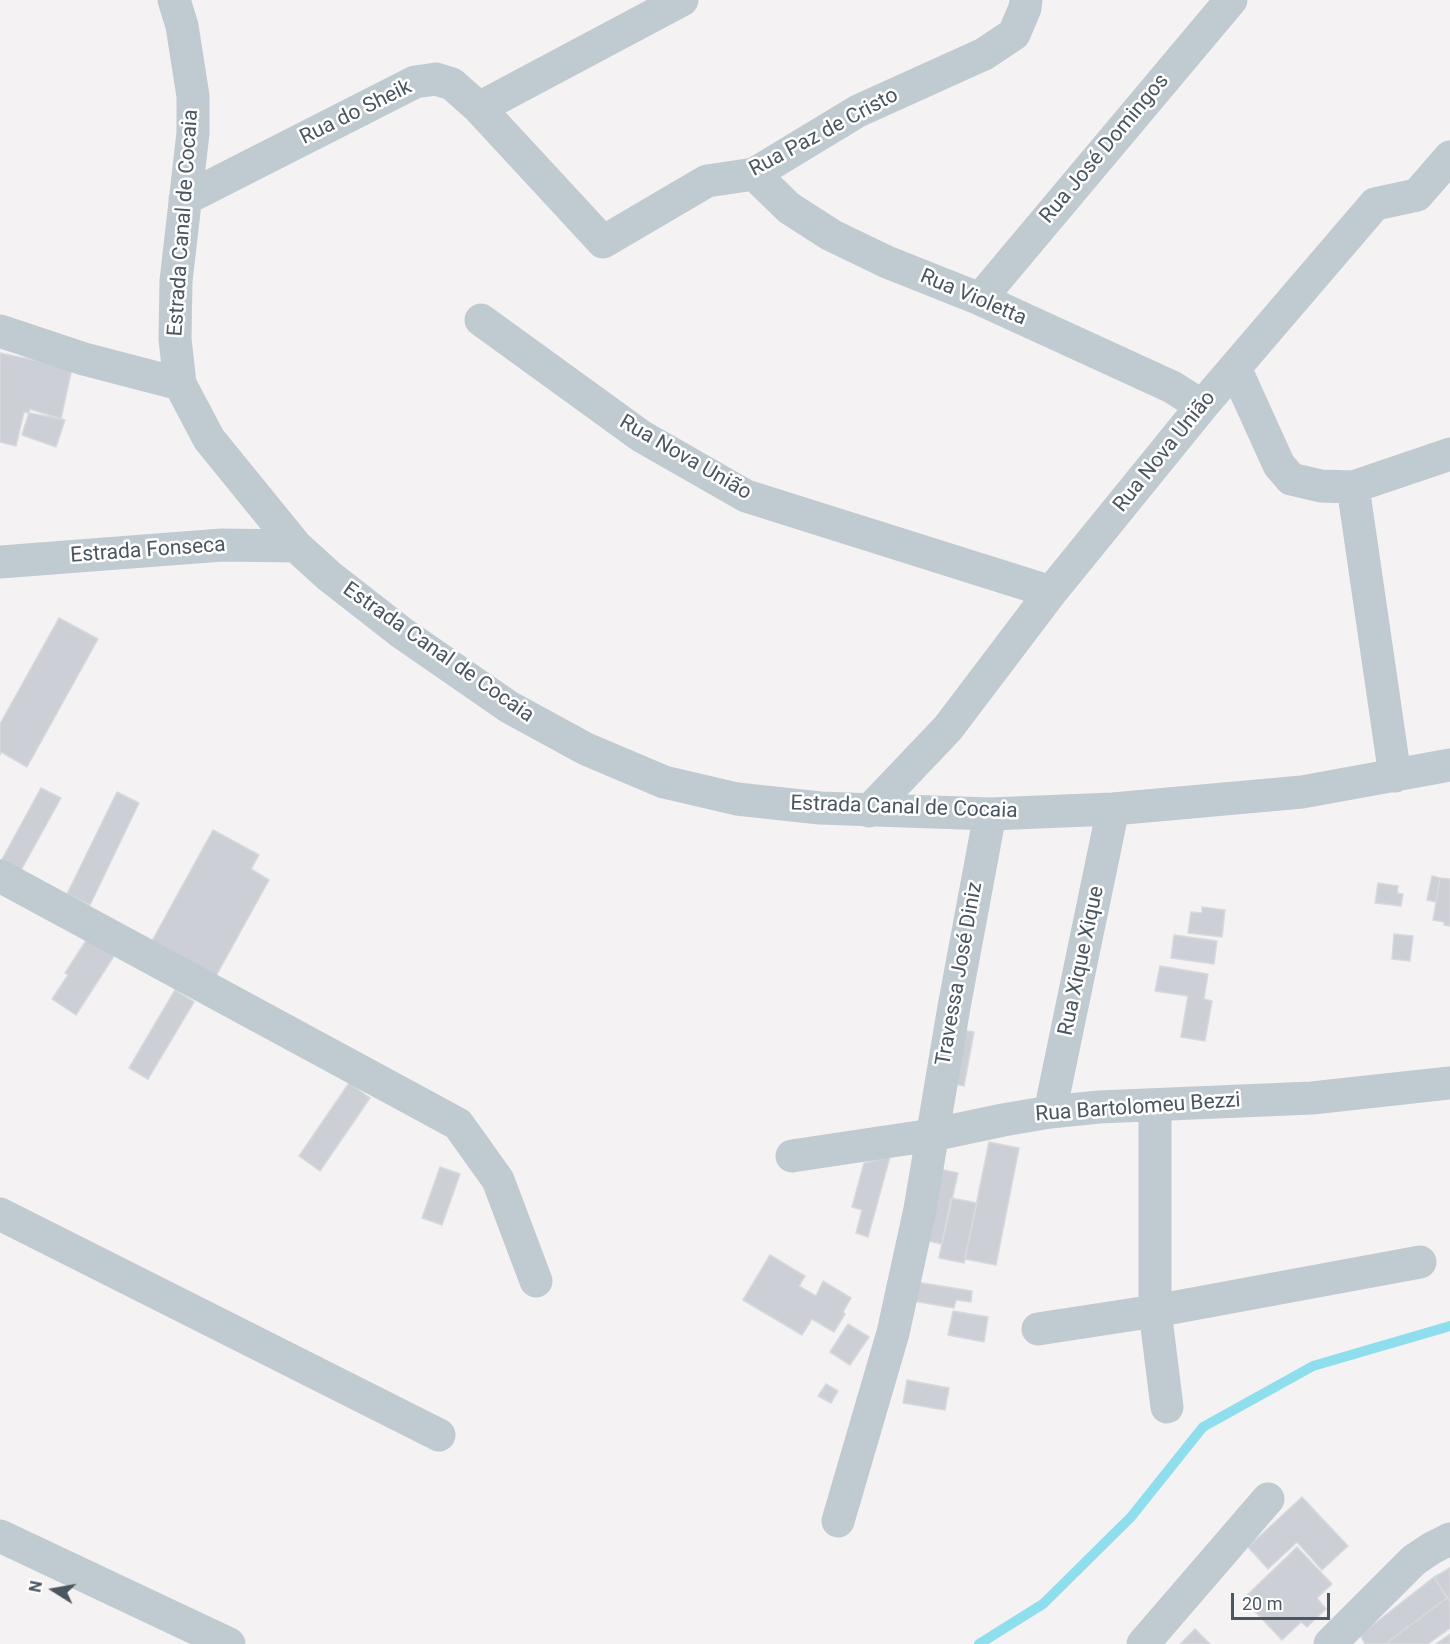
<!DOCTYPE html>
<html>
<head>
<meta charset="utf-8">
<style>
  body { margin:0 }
  #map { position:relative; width:1450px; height:1644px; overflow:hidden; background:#f5f2f3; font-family:Roboto,sans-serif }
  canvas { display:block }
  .north { position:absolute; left:24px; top:1560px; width:60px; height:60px; -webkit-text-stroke:4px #fff; paint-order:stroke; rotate:281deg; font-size:16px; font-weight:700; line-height:24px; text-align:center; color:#4a5660 }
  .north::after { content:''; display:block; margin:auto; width:21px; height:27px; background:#4a5660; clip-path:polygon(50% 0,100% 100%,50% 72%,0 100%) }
  .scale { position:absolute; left:1231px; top:1593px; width:99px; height:27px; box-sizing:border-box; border:3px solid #4a5660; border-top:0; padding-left:8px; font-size:18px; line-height:21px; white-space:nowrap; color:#4a5660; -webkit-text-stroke:4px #fff; paint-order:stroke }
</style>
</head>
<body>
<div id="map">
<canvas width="1450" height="1644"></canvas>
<div class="north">N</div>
<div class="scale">20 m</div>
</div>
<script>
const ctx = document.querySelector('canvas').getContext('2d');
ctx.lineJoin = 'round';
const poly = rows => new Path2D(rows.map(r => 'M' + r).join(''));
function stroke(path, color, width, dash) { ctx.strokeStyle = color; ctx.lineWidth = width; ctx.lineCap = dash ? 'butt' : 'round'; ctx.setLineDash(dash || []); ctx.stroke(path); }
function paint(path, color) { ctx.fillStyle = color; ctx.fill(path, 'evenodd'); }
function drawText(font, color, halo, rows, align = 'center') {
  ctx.font = font + ' Roboto,sans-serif'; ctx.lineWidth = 5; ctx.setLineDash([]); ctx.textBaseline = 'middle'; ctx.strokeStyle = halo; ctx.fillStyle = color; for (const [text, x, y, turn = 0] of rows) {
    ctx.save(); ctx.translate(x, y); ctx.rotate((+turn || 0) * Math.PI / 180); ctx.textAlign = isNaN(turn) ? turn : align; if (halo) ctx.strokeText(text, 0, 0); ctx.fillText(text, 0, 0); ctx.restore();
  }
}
const stream = poly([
  [979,1644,1043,1604,1131,1517,1203,1427,1313,1366,1450,1326]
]);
const building = poly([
  [0,353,72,368,61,419,24,412,16,446,0,442,0,353],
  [30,409,65,420,56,447,22,435,30,409],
  [59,618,98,639,27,767,1,752,0,755,0,724,59,618],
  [41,788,61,798,20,872,1,861,41,788],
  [117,792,139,803,90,905,67,894,117,792],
  [213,830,259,855,251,869,269,880,216,976,152,941,213,830],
  [1432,876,1440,878,1436,902,1427,900,1432,876],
  [1440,878,1450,879,1450,926,1444,925,1444,922,1433,920,1440,878],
  [1378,883,1398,886,1397,893,1403,894,1401,906,1375,903,1378,883],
  [1202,907,1225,910,1222,937,1188,933,1191,912,1202,913,1202,907],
  [1394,934,1413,936,1410,961,1392,959,1394,934],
  [1174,935,1217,941,1214,964,1171,958,1174,935],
  [89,936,116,953,76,1015,52,999,68,975,65,973,89,936],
  [1160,966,1208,974,1204,999,1212,1001,1205,1041,1181,1037,1188,996,1155,991,1160,966],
  [175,990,194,1002,148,1079,129,1068,175,990],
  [955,1029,974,1032,964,1086,945,1082,955,1029],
  [349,1083,370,1098,320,1171,299,1156,349,1083],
  [989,1142,1019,1148,996,1265,965,1259,989,1142],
  [890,1157,868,1237,856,1233,862,1210,852,1207,864,1163,890,1157],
  [440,1167,460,1174,442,1225,422,1218,440,1167],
  [935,1168,958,1173,942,1244,920,1239,935,1168],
  [951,1198,977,1203,964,1263,939,1258,951,1198],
  [770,1255,805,1276,799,1286,816,1296,823,1281,851,1298,843,1312,845,1314,834,1332,812,1319,802,1335,743,1300,770,1255],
  [916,1282,972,1291,971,1302,956,1300,954,1308,913,1301,916,1282],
  [953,1311,988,1317,984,1342,948,1335,953,1311],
  [848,1324,869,1337,850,1365,830,1352,848,1324],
  [907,1380,949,1388,945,1410,903,1403,907,1380],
  [826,1384,838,1391,831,1403,818,1396,826,1384],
  [1302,1497,1348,1546,1322,1570,1297,1542,1268,1569,1248,1547,1302,1497],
  [1297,1547,1332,1584,1317,1598,1326,1609,1307,1627,1301,1622,1282,1640,1243,1599,1297,1547],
  [1450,1568,1450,1602,1434,1577,1450,1568],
  [1434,1577,1447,1598,1385,1644,1365,1644,1360,1635,1434,1577],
  [1447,1598,1450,1602,1450,1628,1428,1644,1385,1644,1447,1598],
  [1195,1629,1210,1644,1180,1644,1195,1629],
  [1450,1634,1450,1644,1436,1644,1450,1634]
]);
const minor = poly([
  [174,0,182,26,193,96,193,133,176,281,175,339,180,384,209,439,296,546,329,576,402,633,509,707,586,749,664,782,737,799,820,808,990,814,1113,809,1302,792,1450,765],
  [479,108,682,0],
  [754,174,789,208,831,235,887,262,980,299,1172,387,1202,406],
  [185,199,415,82,436,79,452,84,479,108,603,242,707,181,754,174,858,111,984,54,1014,34,1025,8,1026,0],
  [980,299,1231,0],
  [481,320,641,436,746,496,1051,592],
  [0,331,84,359,180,384],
  [1235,368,1279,465,1291,479,1321,486,1353,487,1395,776],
  [1353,487,1450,454],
  [0,562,222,545,296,546],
  [869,811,948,728,1051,592,1202,406,1375,204,1417,195,1450,157],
  [0,876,458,1124,498,1180,536,1281],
  [1155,1105,1155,1311,1167,1407],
  [1050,1112,1113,809],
  [792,1156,932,1135,1003,1120,1050,1112,1099,1107,1312,1098,1450,1083],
  [0,1214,439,1435],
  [1038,1329,1155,1311,1420,1262],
  [838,1521,893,1333,920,1209,954,1007,990,814],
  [0,1536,229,1644],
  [1143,1644,1268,1499],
  [1330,1644,1414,1560,1432,1548,1450,1539]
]);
const streetNames = [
  ["Rua do Sheik",356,113,-26],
  ["Rua Paz de Cristo",824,133,-28],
  ["Rua José Domingos",1105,149,-50],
  ["Estrada Canal de Cocaia",184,223,-86],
  ["Rua Violetta",973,298,23],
  ["Rua Nova União",1165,452,-51],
  ["Rua Nova União",685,458,30],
  ["Estrada Fonseca",148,551,-4],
  ["Estrada Canal de Cocaia",438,653,35],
  ["Estrada Canal de Cocaia",904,808,2],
  ["Rua Xique Xique",1082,961,-78],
  ["Travessa José Diniz",960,974,-80],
  ["Rua Bartolomeu Bezzi",1138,1108,-4]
];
stroke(stream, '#8fdeee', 10);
paint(building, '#cccfd5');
stroke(building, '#d6d9de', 1.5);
stroke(minor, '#c0cad1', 33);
drawText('21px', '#4a5660', '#fff', streetNames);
</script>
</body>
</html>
